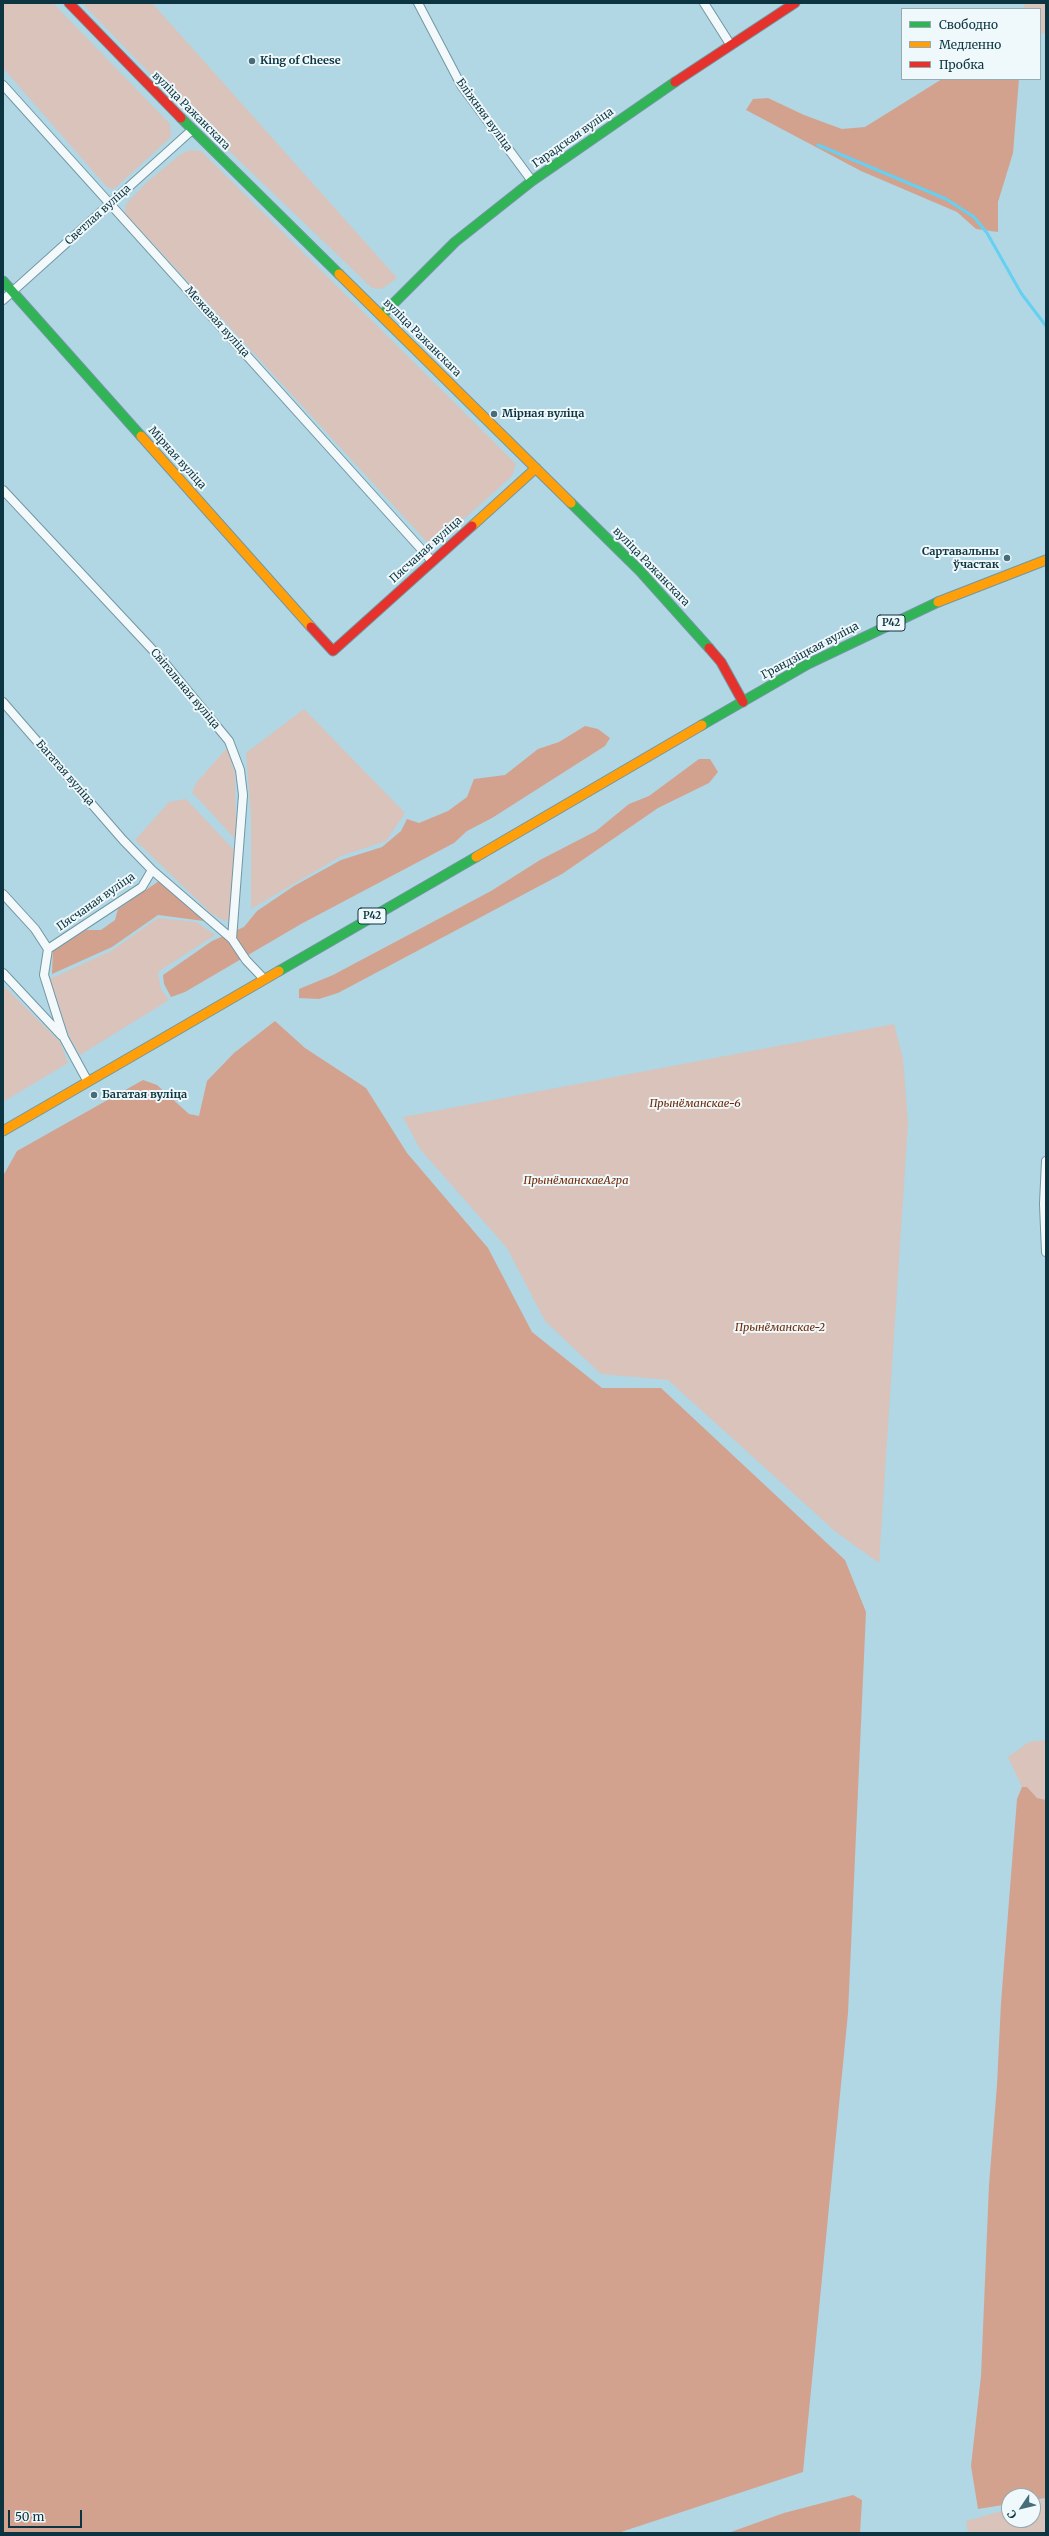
<!DOCTYPE html>
<html>
<head>
<meta charset="utf-8">
<style>
  body { margin:0 }
  #map { position:relative; width:1049px; height:2536px; overflow:hidden; background:#b1d6e4; font-family:Merriweather,serif }
  canvas { display:block }
  .frame { position:absolute; inset:0; border:4px solid #0d3541; pointer-events:none }
  .legend { position:absolute; left:901px; top:8px; width:140px; height:72px; box-sizing:border-box; background:#eff8fb; border:1px solid #95aab1; margin:0; padding:5px 7px; list-style:none; font-size:12px; color:#0d3541 }
  .legend li { display:flex; align-items:center; gap:8px; height:20px }
  .legend b { width:20px; border:1px solid #95aab1 }
  .north { position:absolute; left:1001px; top:2488px; width:40px; height:40px; box-sizing:border-box; background:#eff8fb; border:1px solid #95aab1; border-radius:50%; rotate:235deg; font-size:11px; font-weight:700; line-height:16px; text-align:center; color:#0d3541 }
  .north::after { content:''; display:block; margin:auto; width:14px; height:18px; background:#466d7a; clip-path:polygon(50% 0,100% 100%,50% 72%,0 100%) }
  .scale { position:absolute; left:8px; top:2510px; width:74px; height:18px; box-sizing:border-box; border:2px solid #0d3541; border-top:0; padding-left:5px; font-size:12px; line-height:14px; white-space:nowrap; color:#0d3541; -webkit-text-stroke:3px #eff8fb; paint-order:stroke }
</style>
</head>
<body>
<div id="map">
<canvas width="1049" height="2536"></canvas>
<div class="frame"></div>
<ul class="legend">
<li><b style="height:5px;background:#30b455"></b>Свободно</li>
<li><b style="height:5px;background:#ff9f0a"></b>Медленно</li>
<li><b style="height:5px;background:#e5322d"></b>Пробка</li>
</ul>
<div class="north">С</div>
<div class="scale">50 m</div>
</div>
<script>
const ctx = document.querySelector('canvas').getContext('2d');
ctx.lineJoin = 'round';
function paint(path, color) { ctx.fillStyle = color; ctx.fill(path, 'evenodd'); }
const poly = rows => new Path2D(rows.map(r => 'M' + r).join(''));
function stroke(path, color, width, dash) { ctx.strokeStyle = color; ctx.lineWidth = width; ctx.lineCap = dash ? 'butt' : 'round'; ctx.setLineDash(dash || []); ctx.stroke(path); }
function drawText(font, color, halo, rows, align = 'center') {
  ctx.font = font + ' Merriweather,serif'; ctx.lineWidth = 4; ctx.setLineDash([]); ctx.textBaseline = 'middle'; ctx.strokeStyle = halo; ctx.fillStyle = color; for (const [text, x, y, turn = 0] of rows) {
    ctx.save(); ctx.translate(x, y); ctx.rotate((+turn || 0) * Math.PI / 180); ctx.textAlign = isNaN(turn) ? turn : align; if (halo) ctx.strokeText(text, 0, 0); ctx.fillText(text, 0, 0); ctx.restore();
  }
}
const green = poly([
  [3,3,53,3,170,124,171,137,114,189,107,187,3,68],
  [82,3,152,3,397,278,382,289,372,288,172,96],
  [1025,3,1046,3,1046,33,1040,34,1040,9,1024,9],
  [190,150,201,151,516,464,512,476,436,544,427,542,125,213,126,204,146,183,181,154],
  [304,709,405,813,386,841,341,856,251,909,251,814,246,753],
  [227,748,235,774,236,840,192,792,196,783],
  [186,799,234,850,231,918,225,921,212,914,135,840,169,802],
  [158,918,196,922,215,935,158,972,161,989,169,1000,80,1055,69,1036,50,979,111,951],
  [3,985,60,1042,68,1063,3,1102],
  [894,1024,903,1059,908,1123,879,1563,836,1532,668,1380,601,1374,545,1321,507,1248,420,1149,403,1117],
  [1046,1740,1046,1800,1037,1798,1027,1787,1022,1787,1008,1757,1029,1742],
  [1046,2499,1045,2533,968,2533,966,2521,1009,2509,1009,2520,1033,2520,1033,2503]
]);
const forest = poly([
  [942,79,1019,79,1013,153,998,202,998,232,976,229,957,212,861,171,746,110,753,99,768,98,804,115,842,129,865,127],
  [585,726,598,729,610,738,605,746,492,818,467,831,454,843,301,924,185,992,171,997,164,984,163,975,212,941,244,927,257,911,294,886,341,860,382,847,401,831,407,819,419,823,448,811,467,797,474,779,505,775,538,749,559,742],
  [699,759,710,759,718,772,709,783,658,808,562,874,338,993,319,999,299,998,299,989,333,975,491,891,540,860,596,831,629,804,649,796],
  [159,881,204,921,158,915,112,947,52,974,53,951,86,930,101,930,115,920,118,909],
  [275,1021,305,1048,366,1088,407,1153,488,1248,532,1332,602,1388,661,1388,845,1560,866,1612,848,2013,803,2472,618,2533,3,2533,3,1176,17,1151,143,1080,157,1085,189,1114,199,1116,207,1081,234,1053],
  [1022,1787,1027,1787,1037,1798,1046,1800,1046,2498,1033,2500,1033,2496,1009,2496,1009,2504,978,2509,971,2466,981,2376,989,2185,997,2085,1001,2003,1017,1799],
  [853,2495,862,2500,860,2533,728,2533,784,2513]
]);
const stream = poly([
  [818,145,946,199,974,217,987,233,1021,293,1046,326]
]);
const street = poly([
  [418,3,461,85,532,181],
  [704,3,730,44],
  [3,85,431,560],
  [3,300,192,130],
  [3,490,163,661,229,741,240,770,243,795,232,939],
  [3,702,123,840,152,870,232,939,246,960,264,979],
  [3,894,35,929,48,949,44,975,55,1010,64,1038,88,1082],
  [48,949,142,887,152,870],
  [3,973,61,1035],
  [1046,1161,1044,1204,1046,1252]
]);
const fast = poly([
  [181,118,339,274],
  [3,281,141,436],
  [382,315,455,242,532,181,675,82],
  [571,503,640,571,709,648],
  [702,725,808,664,938,602],
  [279,971,476,857]
]);
const slow = poly([
  [339,274,571,503],
  [141,436,311,627],
  [472,526,536,468],
  [938,602,1046,560],
  [476,857,702,725],
  [3,1131,279,971]
]);
const jam = poly([
  [69,3,181,118],
  [675,82,795,3],
  [311,627,333,651,472,526],
  [709,648,721,662,743,702]
]);
const markers = [
  [252,61,4,"#466d7a"],
  [494,414,4,"#466d7a"],
  [1007,558,4,"#466d7a"],
  [94,1095,4,"#466d7a"]
];
const shields = [
  [891,623,28],
  [372,916,28]
];
const shieldNames = [
  ["Р42",891,623],
  ["Р42",372,916]
];
const poiNames = [
  ["King of Cheese",260,61],
  ["Мірная вуліца",502,414],
  ["Сартавальны",999,552,"right"],
  ["ўчастак",999,565,"right"],
  ["Багатая вуліца",102,1095]
];
const streetNames = [
  ["вуліца Ражанскага",191,111,45],
  ["Бліжняя вуліца",484,115,54],
  ["Гарадская вуліца",573,138,-35],
  ["Светлая вуліца",98,215,-42],
  ["Межавая вуліца",217,322,48],
  ["вуліца Ражанскага",422,338,45],
  ["Мірная вуліца",177,458,48],
  ["Пясчаная вуліца",426,550,-42],
  ["вуліца Ражанскага",651,567,46],
  ["Грандзіцкая вуліца",810,651,-28],
  ["Світальная вуліца",185,689,50],
  ["Багатая вуліца",65,773,49],
  ["Пясчаная вуліца",96,902,-35]
];
const parkNames = [
  ["Прынёманскае-6",695,1104],
  ["ПрынёманскаеАгра",576,1181],
  ["Прынёманскае-2",780,1328]
];
paint(green, '#dac3ba');
paint(forest, '#d3a28e');
stroke(stream, '#65d0f1', 3);
stroke(street, '#7297a3', 10);
stroke(fast, '#7297a3', 11);
stroke(slow, '#7297a3', 11);
stroke(jam, '#7297a3', 11);
stroke(street, '#f3f9fb', 8);
stroke(fast, '#30b455', 9);
stroke(slow, '#ff9f0a', 9);
stroke(jam, '#e5322d', 9);
for (const [x, y, r, color] of markers) { const dot = new Path2D(); dot.arc(x, y, r, 0, 2 * Math.PI); ctx.fillStyle = color; ctx.fill(dot); stroke(dot, '#eff8fb', 1.5); }
for (const [x, y, w] of shields) { const box = new Path2D(); box.roundRect(x - w / 2, y - 8, w, 16, 3); ctx.fillStyle = '#eff8fb'; ctx.fill(box); stroke(box, '#0d3541', 1); }
drawText('bold 10px', '#0d3541', null, shieldNames);
drawText('bold 11px', '#0d3541', '#eff8fb', poiNames, 'left');
drawText('11px', '#0d3541', '#eff8fb', streetNames);
drawText('italic 11px', '#722803', '#eff8fb', parkNames);
</script>
</body>
</html>
